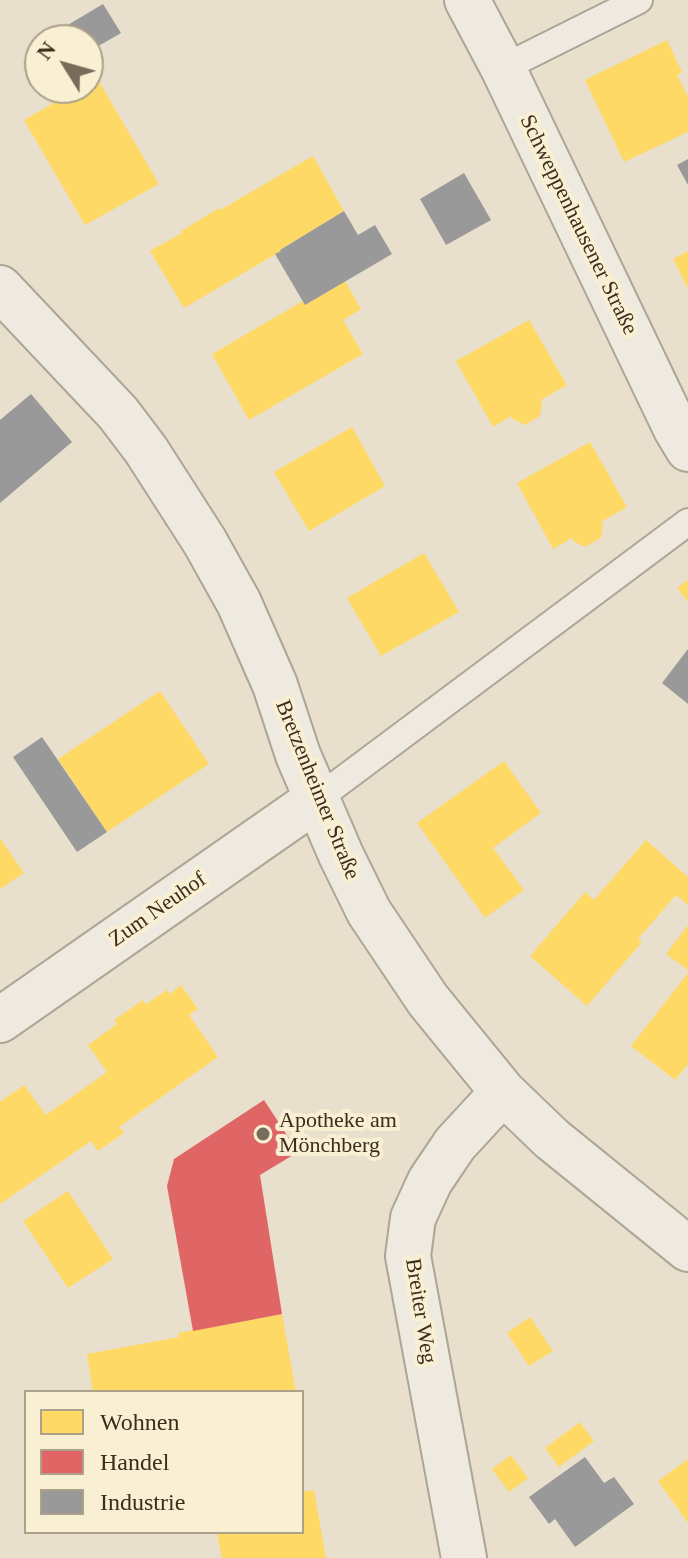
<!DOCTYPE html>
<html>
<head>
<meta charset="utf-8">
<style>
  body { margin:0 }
  #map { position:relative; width:688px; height:1558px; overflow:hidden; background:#e8e0cc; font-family:"Times New Roman",serif }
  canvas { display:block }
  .legend { position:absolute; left:24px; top:1390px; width:280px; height:144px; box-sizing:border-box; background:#f9efd2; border:2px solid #ada189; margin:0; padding:10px 14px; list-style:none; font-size:24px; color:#3c2d1c }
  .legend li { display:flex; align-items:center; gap:16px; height:40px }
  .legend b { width:40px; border:2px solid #ada189 }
  .north { position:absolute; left:24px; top:24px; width:80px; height:80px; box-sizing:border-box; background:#f9efd2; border:2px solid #ada189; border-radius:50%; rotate:307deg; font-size:22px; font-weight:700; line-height:32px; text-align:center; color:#3c2d1c }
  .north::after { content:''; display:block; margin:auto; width:28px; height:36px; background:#786c5a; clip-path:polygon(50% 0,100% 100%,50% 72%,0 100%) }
</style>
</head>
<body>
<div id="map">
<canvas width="688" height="1558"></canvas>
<ul class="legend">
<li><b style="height:22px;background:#ffd966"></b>Wohnen</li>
<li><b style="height:22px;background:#e06666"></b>Handel</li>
<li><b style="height:22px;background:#999"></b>Industrie</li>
</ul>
<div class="north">N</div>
</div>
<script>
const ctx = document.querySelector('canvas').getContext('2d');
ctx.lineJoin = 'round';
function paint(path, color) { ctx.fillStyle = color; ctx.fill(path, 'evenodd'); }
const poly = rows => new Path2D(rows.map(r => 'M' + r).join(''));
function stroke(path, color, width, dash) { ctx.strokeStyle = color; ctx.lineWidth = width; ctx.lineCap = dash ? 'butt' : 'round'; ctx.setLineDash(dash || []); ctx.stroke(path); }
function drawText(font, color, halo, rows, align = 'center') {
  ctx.font = font + ' "Times New Roman",serif'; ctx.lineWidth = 8; ctx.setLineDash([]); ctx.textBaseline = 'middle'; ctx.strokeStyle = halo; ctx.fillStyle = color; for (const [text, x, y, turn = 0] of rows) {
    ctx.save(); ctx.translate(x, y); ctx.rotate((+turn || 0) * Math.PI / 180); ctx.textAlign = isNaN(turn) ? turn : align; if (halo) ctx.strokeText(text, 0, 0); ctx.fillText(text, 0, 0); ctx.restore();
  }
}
const homes = poly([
  [667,40,682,72,677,75,688,97,688,132,624,162,585,80],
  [97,78,159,184,85,225,24,120,80,88,88,88,88,83],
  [313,156,344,211,280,250,281,251,184,308,150,251,182,233,181,231,219,208,220,210],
  [688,251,688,289,673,259],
  [345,281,361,309,343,320,363,354,249,420,212,354,303,301,305,305],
  [529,320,567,385,541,400,542,403,540,416,525,425,513,419,511,416,493,427,456,361],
  [352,427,385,486,309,531,274,472],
  [590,442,627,507,601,522,603,525,601,538,585,547,573,541,572,538,553,549,517,483],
  [424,553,459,612,381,656,347,598],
  [688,580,688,602,677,588],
  [160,691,209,764,107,832,58,759],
  [504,761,541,813,493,848,524,890,485,918,417,823],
  [0,838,24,873,0,889],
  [646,840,688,877,688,905,676,895,638,939,642,942,587,1006,530,956,585,892,594,900],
  [688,925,688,970,666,954],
  [688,973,688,1064,675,1080,631,1046],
  [181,985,198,1009,189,1015,218,1057,119,1127,124,1133,98,1151,91,1141,0,1204,0,1102,24,1085,46,1115,107,1072,88,1045,117,1024,114,1020,143,1000,146,1004,167,990,170,994],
  [68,1191,113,1259,68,1288,23,1221],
  [282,1314,296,1392,93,1392,87,1354,179,1337,178,1333],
  [530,1317,553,1351,529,1366,507,1333],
  [580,1422,594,1441,559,1467,545,1448],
  [511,1455,528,1478,509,1492,492,1469],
  [688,1459,688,1523,658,1481],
  [314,1490,326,1558,222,1558,217,1532,302,1532,302,1492]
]);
const shops = poly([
  [264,1100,298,1152,260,1175,282,1314,193,1331,167,1186,174,1159]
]);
const industry = poly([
  [103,4,121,33,88,52,88,40,54,40,51,35],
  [688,159,688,185,677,165],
  [464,173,491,220,446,245,420,199],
  [344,211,358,235,375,225,392,254,305,305,275,254,281,251,280,250],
  [31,394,72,442,0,503,0,420],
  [688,649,688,704,662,683],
  [42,737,107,832,77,852,13,757],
  [585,1457,604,1483,614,1477,634,1504,575,1547,555,1519,549,1524,529,1497]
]);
const service = poly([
  [503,68,639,0],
  [317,799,688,522]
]);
const minor = poly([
  [467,0,503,68,676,429,688,449],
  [0,288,118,413,146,450,205,542,239,603,275,685,298,755,341,855,369,912,428,1000,503,1092,552,1139,688,1249],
  [0,1020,317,799],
  [464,1558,408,1256,413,1218,430,1181,455,1144,503,1092]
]);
const markers = [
  [263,1134,8,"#786c5a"]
];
const streetNames = [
  ["Schweppenhausener Straße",578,225,64],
  ["Bretzenheimer Straße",317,790,68],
  ["Zum Neuhof",158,910,-35],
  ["Breiter Weg",420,1311,81]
];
const poiNames = [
  ["Apotheke am",279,1121],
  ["Mönchberg",279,1146]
];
paint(homes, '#ffd966');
paint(shops, '#e06666');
paint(industry, '#999');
stroke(service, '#ada595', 30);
stroke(minor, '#ada595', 48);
stroke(service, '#eeeadf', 26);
stroke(minor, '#eeeadf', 44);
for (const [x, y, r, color] of markers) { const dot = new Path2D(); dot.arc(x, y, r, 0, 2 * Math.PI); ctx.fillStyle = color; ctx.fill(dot); stroke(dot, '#f9efd2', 3); }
drawText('22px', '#3c2d1c', '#f9efd2', streetNames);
drawText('22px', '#3c2d1c', '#f9efd2', poiNames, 'left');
</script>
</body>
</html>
